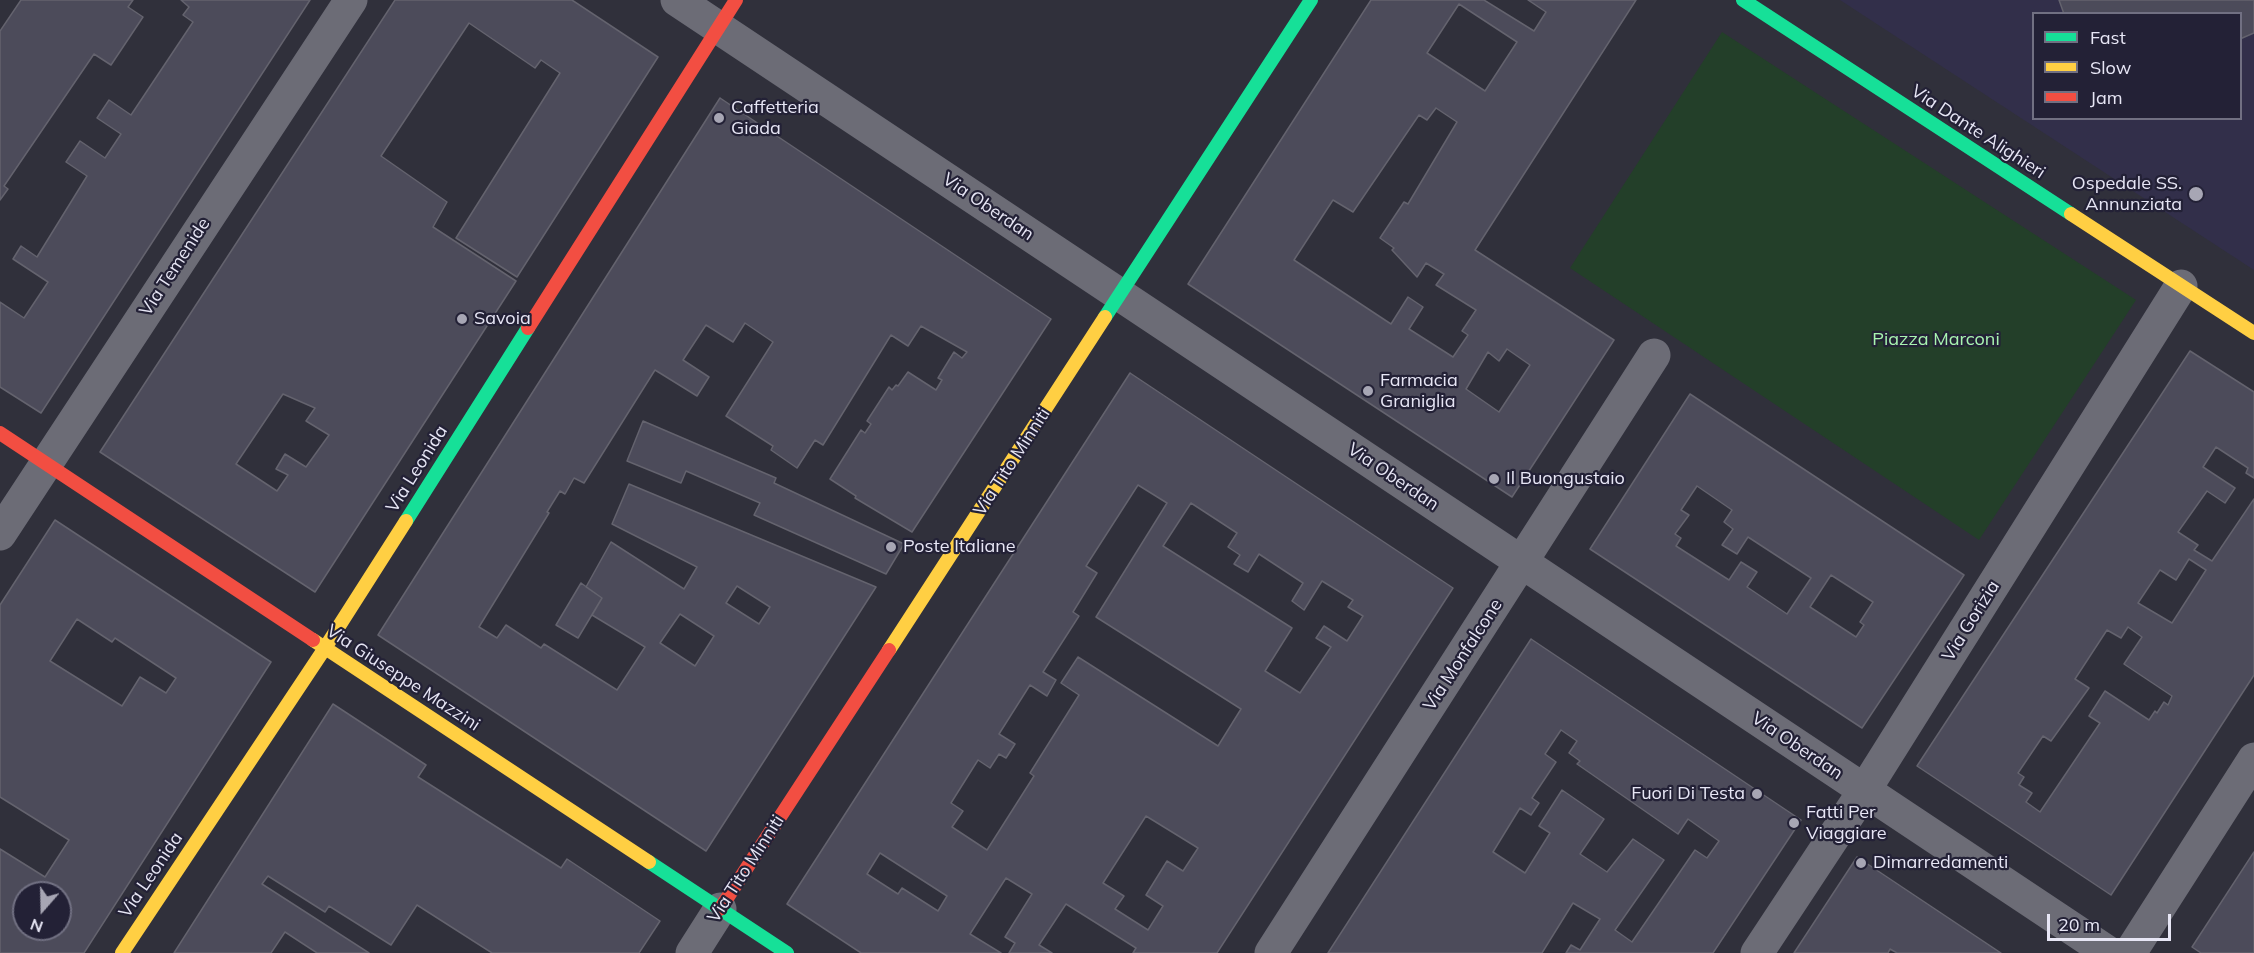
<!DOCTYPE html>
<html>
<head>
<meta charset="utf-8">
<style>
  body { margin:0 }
  #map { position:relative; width:2254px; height:953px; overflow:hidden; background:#30303b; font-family:Mulish,sans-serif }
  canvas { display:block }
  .legend { position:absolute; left:2032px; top:12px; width:210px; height:108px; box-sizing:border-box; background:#232136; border:2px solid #717082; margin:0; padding:8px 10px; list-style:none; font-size:18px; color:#e7e6f5 }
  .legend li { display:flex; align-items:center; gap:12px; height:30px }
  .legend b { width:30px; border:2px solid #717082 }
  .north { position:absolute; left:12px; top:881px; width:60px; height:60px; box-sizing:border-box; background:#232136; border:2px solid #717082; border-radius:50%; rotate:200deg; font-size:16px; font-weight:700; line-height:24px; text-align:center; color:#e7e6f5 }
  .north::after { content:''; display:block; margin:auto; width:21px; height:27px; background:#a7a6b4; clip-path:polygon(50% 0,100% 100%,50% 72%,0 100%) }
  .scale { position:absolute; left:2047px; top:914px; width:124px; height:27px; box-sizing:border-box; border:3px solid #e7e6f5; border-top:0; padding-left:8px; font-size:18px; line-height:21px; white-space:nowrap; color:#e7e6f5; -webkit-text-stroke:4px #232136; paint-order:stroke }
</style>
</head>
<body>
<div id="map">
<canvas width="2254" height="953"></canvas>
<ul class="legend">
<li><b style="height:8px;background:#16e098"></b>Fast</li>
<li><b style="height:8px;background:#ffcf43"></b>Slow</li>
<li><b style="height:8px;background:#f24e42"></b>Jam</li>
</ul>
<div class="north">N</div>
<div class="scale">20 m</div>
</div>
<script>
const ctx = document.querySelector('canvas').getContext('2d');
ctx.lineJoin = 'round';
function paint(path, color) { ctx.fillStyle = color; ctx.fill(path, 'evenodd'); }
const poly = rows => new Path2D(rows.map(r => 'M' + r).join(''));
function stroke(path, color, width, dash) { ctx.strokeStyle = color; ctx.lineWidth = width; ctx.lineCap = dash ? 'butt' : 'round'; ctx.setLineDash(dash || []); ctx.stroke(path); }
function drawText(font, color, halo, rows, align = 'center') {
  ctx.font = font + ' Mulish,sans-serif'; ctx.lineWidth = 4.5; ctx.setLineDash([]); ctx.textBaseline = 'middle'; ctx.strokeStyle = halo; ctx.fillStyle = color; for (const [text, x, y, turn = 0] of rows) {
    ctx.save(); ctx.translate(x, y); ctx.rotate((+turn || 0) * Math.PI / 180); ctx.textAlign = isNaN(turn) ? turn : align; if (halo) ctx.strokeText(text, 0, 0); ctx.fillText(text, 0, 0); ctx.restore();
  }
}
const built = poly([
  [1840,0,2254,0,2254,270],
  [2034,14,2240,14,2240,118,2034,118]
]);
const green = poly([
  [1722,32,2136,300,1979,540,1570,268]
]);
const building = poly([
  [21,0,133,0,128,7,143,17,111,65,94,54,4,186,8,189,0,200,0,31,21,0],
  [181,0,310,0,41,413,0,387,0,302,24,318,48,282,13,259,21,246,37,257,87,176,66,162,80,141,105,158,121,134,97,118,109,100,131,115,193,22,183,15,189,7,181,0],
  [395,0,572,0,658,57,517,277,456,238,560,73,541,60,535,68,469,23,381,156,447,202,433,227,516,281,315,592,100,452,395,0],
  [283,394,315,408,306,421,329,435,306,467,285,454,276,469,288,475,277,491,236,464,283,394],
  [1371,0,1484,0,1534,31,1546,12,1528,0,1636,0,1475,250,1614,340,1512,497,1188,284,1371,0],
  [1459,4,1517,42,1485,91,1427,53,1459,4],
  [1436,108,1457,122,1408,204,1404,202,1380,238,1394,248,1392,250,1417,277,1426,263,1444,274,1436,285,1476,310,1462,331,1468,335,1453,357,1409,329,1423,307,1408,297,1391,324,1294,260,1333,200,1353,212,1419,115,1427,120,1436,108],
  [1507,349,1530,365,1499,412,1466,389,1488,352,1499,361,1507,349],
  [2059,0,2254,0,2254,33,2240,39,2240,14,2064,14,2059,0],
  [720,98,1051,319,912,532,855,498,856,496,830,479,861,430,865,433,871,424,867,421,889,387,892,390,896,385,898,386,908,372,936,390,942,380,938,378,954,352,962,358,967,352,921,326,908,346,891,335,823,445,815,440,797,468,771,450,773,446,726,416,773,342,745,323,733,342,706,325,683,360,709,377,697,396,655,370,584,483,574,478,565,494,560,491,547,512,549,513,479,627,497,638,506,625,541,648,544,644,617,690,645,647,592,615,602,598,586,587,611,542,684,589,697,567,612,524,629,484,876,587,706,851,378,635,720,98],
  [737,586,770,607,759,624,726,603,737,586],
  [680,614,714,636,695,666,660,643,680,614],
  [2190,351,2254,392,2254,478,2246,473,2248,468,2216,447,2203,467,2235,488,2225,503,2207,491,2178,532,2198,545,2194,550,2212,561,2254,499,2254,675,2111,895,1917,766,2190,351],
  [2189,559,2206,570,2172,623,2138,603,2160,570,2176,580,2189,559],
  [2128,627,2142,637,2124,664,2172,696,2168,705,2164,702,2157,713,2155,711,2149,720,2105,691,2089,716,2100,723,2040,812,2026,802,2032,793,2019,785,2024,777,2018,773,2043,736,2051,741,2089,688,2075,679,2107,630,2121,638,2128,627],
  [1130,373,1453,588,1217,953,1133,953,1136,948,1066,904,1039,945,1052,953,1009,953,1015,943,1005,937,1032,894,1006,878,970,934,1001,953,861,953,787,904,1130,373],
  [1138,485,1167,503,1096,617,1241,709,1218,746,1078,657,1061,683,1079,695,1030,773,1034,776,987,850,952,827,963,811,951,803,978,760,990,768,999,754,1006,758,1015,744,999,734,1030,685,1047,696,1056,680,1043,672,1079,616,1073,612,1097,573,1086,566,1138,485],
  [1191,503,1237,533,1228,547,1240,555,1234,564,1248,572,1259,554,1303,583,1292,601,1304,610,1322,581,1353,600,1348,607,1363,616,1347,641,1324,626,1316,638,1331,647,1300,693,1265,671,1292,628,1163,546,1191,503],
  [1146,816,1198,848,1183,871,1167,861,1146,895,1163,906,1148,930,1115,909,1124,896,1103,883,1146,816],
  [880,853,947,896,938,911,902,888,898,894,867,874,880,853],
  [1690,394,1964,575,1862,728,1590,549,1690,394],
  [1697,486,1732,510,1724,522,1733,529,1722,545,1737,554,1748,537,1811,578,1787,614,1747,587,1757,572,1741,562,1729,580,1676,546,1681,538,1675,534,1689,515,1681,510,1697,486],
  [1831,575,1873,602,1860,622,1864,625,1856,637,1810,607,1831,575],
  [643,421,776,478,774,483,904,544,886,574,754,515,760,503,686,471,681,483,627,461,643,421],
  [55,520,271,662,84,953,0,953,0,849,45,877,69,840,0,797,0,605,55,520],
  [77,619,112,642,115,638,176,678,166,693,140,677,122,706,50,661,77,619],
  [24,893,60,893,60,929,24,929,24,893],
  [581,583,602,598,578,638,556,625,581,583],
  [1531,639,1801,820,1713,953,1566,953,1571,945,1580,950,1600,919,1573,903,1542,953,1328,953,1531,639],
  [1561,730,1577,741,1569,753,1580,761,1577,764,1678,834,1688,819,1719,841,1707,858,1695,850,1632,942,1615,930,1664,860,1633,839,1607,872,1580,854,1604,819,1562,790,1539,826,1550,833,1525,873,1493,852,1520,808,1531,815,1539,803,1532,798,1556,762,1545,754,1561,730],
  [333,704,426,765,418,777,561,868,567,859,660,921,639,953,492,953,417,905,391,945,329,906,325,912,268,876,262,884,369,953,317,953,285,932,271,953,174,953,333,704],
  [2254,852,2254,953,2201,953,2192,947,2254,852],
  [1857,857,2001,953,1897,953,1890,949,1888,953,1794,953,1857,857]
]);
const street = poly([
  [677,0,2109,953],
  [0,534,351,0],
  [692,953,720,909],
  [1271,953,1654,355],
  [1757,953,1864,791,2181,286],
  [2130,953,2254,759]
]);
const fast = poly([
  [1743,0,2071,214],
  [1105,317,1311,0],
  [406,521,528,328],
  [649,862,787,953]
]);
const slow = poly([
  [2071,214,2254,333],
  [313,640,649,862],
  [889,650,1105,317],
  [122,953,325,648,406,521]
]);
const jam = poly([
  [528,328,736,0],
  [0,433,313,640],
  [720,909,889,650]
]);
const markers = [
  [719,118,6,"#a7a6b4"],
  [2196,194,8,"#a7a6b4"],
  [462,319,6,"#a7a6b4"],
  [1368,391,6,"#a7a6b4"],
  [1494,479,6,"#a7a6b4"],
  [891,547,6,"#a7a6b4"],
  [1757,794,6,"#a7a6b4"],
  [1794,823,6,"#a7a6b4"],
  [1861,863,6,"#a7a6b4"]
];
const poiNames = [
  ["Caffetteria",731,108],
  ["Giada",731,129],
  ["Ospedale SS.",2182,184,"right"],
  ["Annunziata",2182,205,"right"],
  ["Savoia",474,319],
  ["Farmacia",1380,381],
  ["Graniglia",1380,402],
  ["Il Buongustaio",1506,479],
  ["Poste Italiane",903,547],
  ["Fuori Di Testa",1745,794,"right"],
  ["Fatti Per",1806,813],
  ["Viaggiare",1806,834],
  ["Dimarredamenti",1873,863]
];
const streetNames = [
  ["Via Dante Alighieri",1978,132,33],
  ["Via Oberdan",988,207,34],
  ["Via Temenide",175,267,-57],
  ["Via Tito Minniti",1012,462,-57],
  ["Via Leonida",417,469,-58],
  ["Via Oberdan",1393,477,34],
  ["Via Gorizia",1971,621,-58],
  ["Via Monfalcone",1463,655,-57],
  ["Via Giuseppe Mazzini",403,678,33],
  ["Via Oberdan",1797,746,34],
  ["Via Tito Minniti",746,869,-57],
  ["Via Leonida",151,875,-56]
];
const parkNames = [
  ["Piazza Marconi",1936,340]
];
paint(built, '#322f4a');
paint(green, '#233f29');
paint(building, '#4c4b5a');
stroke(building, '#64636e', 1.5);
stroke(street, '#6c6c76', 33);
stroke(fast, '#16e098', 14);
stroke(slow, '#ffcf43', 14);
stroke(jam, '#f24e42', 14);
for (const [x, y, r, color] of markers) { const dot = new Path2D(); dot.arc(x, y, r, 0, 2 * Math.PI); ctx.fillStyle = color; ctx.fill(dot); stroke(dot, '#232136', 2); }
drawText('18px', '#e7e6f5', '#232136', poiNames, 'left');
drawText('18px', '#e7e6f5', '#232136', streetNames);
drawText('18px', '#a8f4b0', '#232136', parkNames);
</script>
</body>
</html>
